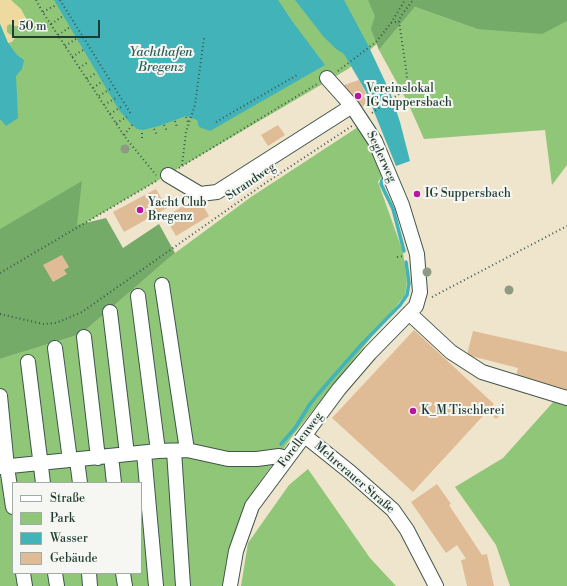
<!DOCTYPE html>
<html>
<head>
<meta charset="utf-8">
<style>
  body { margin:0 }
  #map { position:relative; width:567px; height:586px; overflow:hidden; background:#efe5cc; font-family:"Libre Bodoni",serif }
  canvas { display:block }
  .legend { position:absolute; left:12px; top:482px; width:130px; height:92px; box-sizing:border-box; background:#f6f6f2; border:1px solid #a0aca6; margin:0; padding:5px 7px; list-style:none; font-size:12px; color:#1f3d34 }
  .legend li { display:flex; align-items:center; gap:8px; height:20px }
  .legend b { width:20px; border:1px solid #a0aca6 }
  .scale { position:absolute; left:12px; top:20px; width:88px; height:18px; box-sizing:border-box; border:2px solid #1f3d34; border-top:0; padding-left:5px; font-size:12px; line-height:14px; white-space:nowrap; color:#1f3d34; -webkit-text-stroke:3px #f6f6f2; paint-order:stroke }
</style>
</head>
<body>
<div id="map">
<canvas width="567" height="586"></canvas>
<ul class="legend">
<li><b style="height:5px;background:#fff"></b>Straße</li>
<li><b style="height:11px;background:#90c678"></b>Park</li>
<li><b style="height:11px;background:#42b3b9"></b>Wasser</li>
<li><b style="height:11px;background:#e0bc96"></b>Gebäude</li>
</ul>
<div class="scale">50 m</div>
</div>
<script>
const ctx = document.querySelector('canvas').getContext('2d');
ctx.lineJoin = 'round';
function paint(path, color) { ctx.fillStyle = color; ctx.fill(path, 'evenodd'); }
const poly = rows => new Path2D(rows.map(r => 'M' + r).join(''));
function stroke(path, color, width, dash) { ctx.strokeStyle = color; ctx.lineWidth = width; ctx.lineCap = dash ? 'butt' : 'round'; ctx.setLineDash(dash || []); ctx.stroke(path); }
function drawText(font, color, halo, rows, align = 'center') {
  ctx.font = font + ' "Libre Bodoni",serif'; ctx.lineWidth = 4; ctx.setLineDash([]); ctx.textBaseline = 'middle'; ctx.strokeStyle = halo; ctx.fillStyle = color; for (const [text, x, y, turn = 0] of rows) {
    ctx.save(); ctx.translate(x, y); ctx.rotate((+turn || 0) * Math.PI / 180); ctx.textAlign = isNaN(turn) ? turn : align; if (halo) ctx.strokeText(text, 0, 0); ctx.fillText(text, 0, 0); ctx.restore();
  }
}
const green = poly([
  [0,0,414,0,394,29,348,69,0,273],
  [415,7,477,29,566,21,567,17,567,165,552,185,545,130,424,139,408,103,379,50],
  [358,127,367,136,385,171,378,182,403,252,407,282,405,295,294,434,255,489,237,530,225,573,224,586,0,586,0,359,81,334,175,253,251,197],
  [13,483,141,483,141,573,13,573],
  [555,400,567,404,567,586,510,586,496,545,455,487,503,458],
  [308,469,370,558,396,586,241,586,248,543,289,485]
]);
const forest = poly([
  [368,0,567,0,567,21,542,34,477,29,415,7,379,50,371,29,375,16],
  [82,181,77,225,106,218,123,248,159,224,175,253,81,334,0,359,0,229]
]);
const sand = poly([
  [0,0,11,0,21,9,28,22,26,25,21,26,13,26,10,24,7,26,7,32,15,38,12,42,8,43,0,24]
]);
const water = poly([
  [54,0,278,0,292,21,325,65,210,131,199,127,197,120,186,116,159,126,143,130,137,129,130,123,119,110],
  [295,0,344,0,368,45,390,92,400,122,410,161,396,166,366,92,344,54,335,48,323,36],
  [0,24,8,43,17,55,24,60,22,69,16,76,18,118,6,126,1,120,0,120]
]);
const stream = poly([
  [385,176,382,180,381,184,393,209,404,251],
  [281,444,295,428,310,404,319,393,361,345,400,305,407,295,409,283,406,262]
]);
const building = poly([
  [359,80,369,99,369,102,361,108,341,86],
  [278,125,285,135,268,146,261,135],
  [156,189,167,208,124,232,113,212],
  [198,197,209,216,176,236,165,217],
  [62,255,69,267,64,270,67,274,53,282,43,265],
  [414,330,494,404,413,492,332,418],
  [473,331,567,352,567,392,515,380,518,368,467,355],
  [500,407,504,411,496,419,492,415],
  [437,484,451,504,449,505,482,555,487,554,494,586,467,586,461,560,466,559,457,545,446,553,411,502]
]);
const path = poly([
  [36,0,42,11,125,137,156,175],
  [60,0,131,114],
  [43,12,56,5],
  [391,23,399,21],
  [51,24,63,16],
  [58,35,70,27],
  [65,46,76,39],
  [72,57,83,50],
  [79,68,88,62],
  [338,71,376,42,391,23,405,0],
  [87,79,96,73],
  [93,88,103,81],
  [99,96,110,89],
  [104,105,116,98],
  [372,113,399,94,405,88,407,76,399,21,401,16,413,0],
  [110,114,121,107],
  [186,117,188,122],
  [175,121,177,127],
  [216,122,297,75],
  [116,123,127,117],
  [164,125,167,131],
  [154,129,157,135],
  [124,135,133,124],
  [142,138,142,131],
  [182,165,186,132,195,105,204,38],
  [179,168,317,84],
  [397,257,404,256],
  [0,273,158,180],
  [432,297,567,226],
  [0,314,43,324,56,323,82,312,264,184,352,126]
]);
const minor = poly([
  [168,175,200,194,217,192,352,106],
  [162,285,187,450],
  [138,296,158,451],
  [110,312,127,454],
  [409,313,451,352,482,372,567,398],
  [84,337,98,458],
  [55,348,70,460],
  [28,362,43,483],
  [0,396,7,467,13,507],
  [305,436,350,472,393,510,407,530,436,586],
  [174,451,183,586],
  [144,453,156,586],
  [111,456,114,483],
  [77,460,80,483],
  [0,467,158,451,187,450,228,459,257,459,279,456,287,458],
  [23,573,25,586],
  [55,573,57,586],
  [89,573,90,586],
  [123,573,125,586],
  [230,586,236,551,252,506,339,389,370,353,416,306,420,292,417,254,402,205,375,141,352,106,327,78]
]);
const trees = [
  [125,149],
  [427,272],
  [509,290]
];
const markers = [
  [358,96,4,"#b5179e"],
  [417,194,4,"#b5179e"],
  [140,210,4,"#b5179e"],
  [413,411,4,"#b5179e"]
];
const poiNames = [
  ["Vereinslokal",366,89],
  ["IG Suppersbach",366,103],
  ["IG Suppersbach",425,194],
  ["Yacht Club",148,203],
  ["Bregenz",148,217],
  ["K_M Tischlerei",421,411]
];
const streetNames = [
  ["Seglerweg",381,157,65],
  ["Strandweg",251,182,-34],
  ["Forellenweg",301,440,-53],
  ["Mehrerauer Straße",354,478,41]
];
const waterNames = [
  ["Yachthafen",161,53],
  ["Bregenz",161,68]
];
paint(green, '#90c678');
paint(forest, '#74ab68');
paint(sand, '#eeda9e');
paint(water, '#42b3b9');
stroke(stream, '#42b3b9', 3.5);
paint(building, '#e0bc96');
stroke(minor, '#3e564b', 16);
stroke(path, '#3e564b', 2, [1, 3]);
stroke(minor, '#fff', 14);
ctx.fillStyle = '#8c9b82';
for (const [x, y] of trees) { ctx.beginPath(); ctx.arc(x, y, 4.5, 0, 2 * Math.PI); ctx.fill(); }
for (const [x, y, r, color] of markers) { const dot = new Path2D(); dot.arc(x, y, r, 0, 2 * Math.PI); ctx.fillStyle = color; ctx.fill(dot); stroke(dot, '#f6f6f2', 1.5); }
drawText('12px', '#1f3d34', '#f6f6f2', poiNames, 'left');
drawText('12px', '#1f3d34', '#f6f6f2', streetNames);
drawText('italic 13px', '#2a605c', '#f6f6f2', waterNames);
</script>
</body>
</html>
